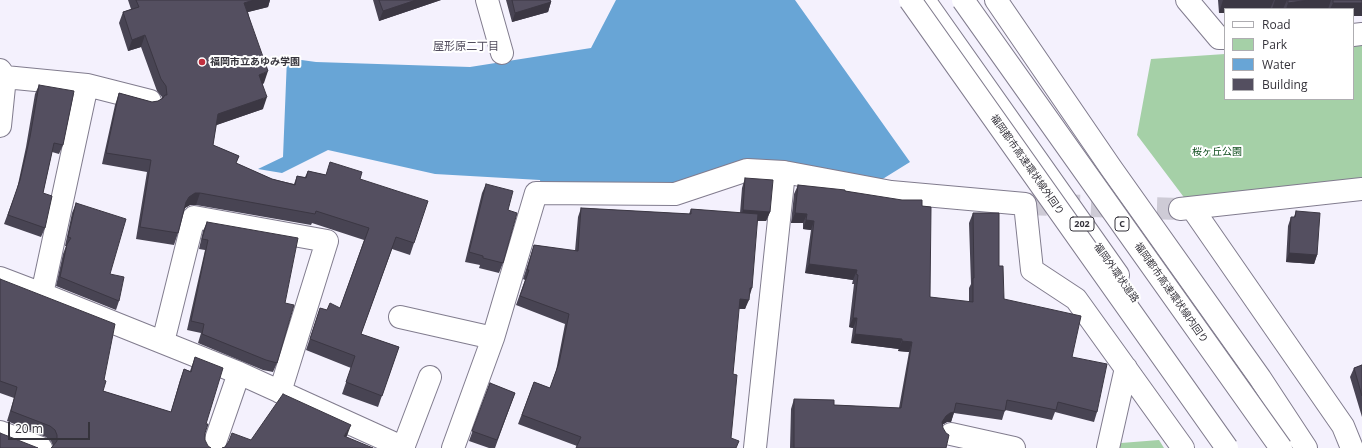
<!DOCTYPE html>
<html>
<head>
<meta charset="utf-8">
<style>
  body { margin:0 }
  #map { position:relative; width:1362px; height:448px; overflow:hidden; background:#f4f1fd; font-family:"Open Sans",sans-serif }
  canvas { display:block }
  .legend { position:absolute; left:1224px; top:8px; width:130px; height:92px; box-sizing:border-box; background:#fff; border:1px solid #aeadb1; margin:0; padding:5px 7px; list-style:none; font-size:12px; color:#35333b }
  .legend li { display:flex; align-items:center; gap:8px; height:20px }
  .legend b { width:20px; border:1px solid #aeadb1 }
  .scale { position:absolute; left:8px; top:422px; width:82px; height:18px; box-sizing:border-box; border:2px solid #35333b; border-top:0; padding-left:5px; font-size:12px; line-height:14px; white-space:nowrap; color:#35333b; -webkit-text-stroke:3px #fff; paint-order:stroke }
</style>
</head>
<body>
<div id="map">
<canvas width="1362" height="448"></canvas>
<ul class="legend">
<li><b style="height:5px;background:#fff"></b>Road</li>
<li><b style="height:11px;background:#a5d0a7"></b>Park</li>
<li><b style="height:11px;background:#68a5d6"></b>Water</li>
<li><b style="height:11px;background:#544f60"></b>Building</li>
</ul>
<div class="scale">20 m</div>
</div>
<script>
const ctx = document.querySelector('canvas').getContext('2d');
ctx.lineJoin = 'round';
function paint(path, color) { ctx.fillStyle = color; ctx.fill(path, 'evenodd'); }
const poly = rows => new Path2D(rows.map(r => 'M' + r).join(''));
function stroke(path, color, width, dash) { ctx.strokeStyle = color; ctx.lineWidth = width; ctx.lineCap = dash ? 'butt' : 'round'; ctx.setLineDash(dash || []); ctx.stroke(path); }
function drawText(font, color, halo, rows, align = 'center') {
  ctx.font = font + ' "Open Sans","Noto Sans JP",sans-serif'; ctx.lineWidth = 4; ctx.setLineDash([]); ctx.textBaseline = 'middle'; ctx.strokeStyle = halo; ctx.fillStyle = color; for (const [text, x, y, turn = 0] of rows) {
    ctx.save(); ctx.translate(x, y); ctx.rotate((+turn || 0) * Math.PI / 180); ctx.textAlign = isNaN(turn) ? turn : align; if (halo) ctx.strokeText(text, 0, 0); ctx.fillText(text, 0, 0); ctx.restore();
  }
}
const green = poly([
  [1362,44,1362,189,1192,208,1137,135,1151,59,1225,54,1225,99,1353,99,1353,45],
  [1159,440,1164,448,1119,448,1121,443]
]);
const water = poly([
  [616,0,795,0,910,162,881,180,790,165,675,188,541,188,540,180,435,174,328,150,282,173,258,169,283,157,287,58,316,62,470,67,591,48]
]);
const minorTunnel = poly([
  [1025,204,1180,209]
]);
const minor = poly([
  [487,0,502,53],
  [1187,0,1219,38,1225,38],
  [1353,35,1362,34],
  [0,70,5,77,0,126],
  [5,77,87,85,150,101],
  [87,85,42,294,239,373],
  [1192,208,1343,426,1352,448],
  [1180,209,1362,189],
  [0,278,42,294],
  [400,317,493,338],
  [163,342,194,217,327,241,280,392],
  [0,432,41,448],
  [951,434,1014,448],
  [213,448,239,373,404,448],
  [403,448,430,377],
  [453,448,493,338,536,193,675,194,747,170,784,172],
  [755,448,784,172,891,192,1025,204,1032,270,1076,299,1183,448],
  [1108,448,1126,368]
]);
const highway = poly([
  [924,0,1118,275],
  [996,0,1111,168,1260,378,1306,448]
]);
const highwayBridge = poly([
  [910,0,1227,448],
  [963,0,1281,448]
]);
const wall = poly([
  [128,0,270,0,268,7,248,12,264,83,263,84,263,109,216,125,213,145,239,156,236,163,272,179,294,184,297,176,305,177,308,171,326,175,360,179,414,243,410,255,392,249,361,334,399,347,378,407,342,394,351,368,306,350,320,308,327,310,340,308,364,240,312,223,311,225,196,205,190,205,185,208,184,210,178,233,174,245,136,239,147,172,102,164,115,105,119,93,152,102,158,101,162,99,162,97,157,91,141,47,128,51,119,23,123,12,131,9],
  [373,0,441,0,379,21],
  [506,0,550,0,551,2,548,12,512,22],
  [1218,0,1362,0,1353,9,1225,9,1219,13],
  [39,85,63,145,59,154,52,152,43,193,45,228,41,237,4,224,17,189,26,147,35,94],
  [745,178,770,212,766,221,757,221,749,296,745,309,739,309,577,446,518,424,534,382,550,388,556,371,565,324,516,305,525,280,523,279,534,245,575,251,578,217,581,208,689,214,691,209,740,213,742,188],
  [486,184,508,210,503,263,499,273,479,268,480,265,465,262,482,193],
  [798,185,845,191,922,206,930,297,969,302,969,288,971,284,969,223,973,213,999,266,1004,299,1072,357,1097,412,1094,422,1055,412,1052,420,1005,410,1002,420,954,413,951,422,947,422,942,425,946,448,790,448,791,409,794,399,834,405,899,408,909,352,898,351,899,349,851,343,853,328,849,327,854,284,852,284,853,280,805,273,811,230,803,229,803,223,791,223,794,194],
  [76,203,110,274,119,301,116,310,56,286,63,254,66,246,65,246,72,213],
  [1296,211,1317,255,1314,264,1286,262,1288,226,1291,217,1294,217],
  [207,222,285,303,277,363,273,372,263,370,198,343,201,333,187,330,205,250,199,249,203,231],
  [0,279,104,380,103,391,171,412,180,380,184,369,190,371,195,357,206,424,52,447,53,446,51,441,46,437,7,421,14,398,0,393],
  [1362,365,1362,417,1350,377,1354,368],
  [490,383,515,393,495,448,489,448,469,441]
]);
const shadedWall = poly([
  [254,0,270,0,268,7,240,14,244,3],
  [416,0,441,0,379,21,383,11],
  [1223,0,1274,0,1270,9,1225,9,1225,13,1219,13],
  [1275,0,1287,0,1283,9,1272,9],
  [1309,0,1331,0,1328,9,1286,9,1288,3],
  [551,2,548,12,512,22,515,13],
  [1333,3,1362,3,1362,16,1353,16,1353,9,1330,9],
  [145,35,141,47,128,51,132,40],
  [268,71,264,83,255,86,259,75],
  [267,97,263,109,214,126,218,114],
  [195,193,200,193,196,205,190,205,185,208,182,214,186,202,189,197],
  [743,210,770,212,766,221,740,220],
  [795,213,807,214,803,223,791,223],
  [806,220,814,221,811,230,803,229],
  [1289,253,1317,255,1314,264,1286,262],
  [809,264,857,270,853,280,805,273],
  [750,288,752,288,749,298],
  [740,299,749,300,745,309,736,308],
  [853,318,857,318,853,328,849,327],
  [855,334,902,339,899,349,851,343],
  [902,341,912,342,909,352,898,351],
  [954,412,951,422,947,422,942,425,942,422,946,416,950,413],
  [351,425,347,436,340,447,344,436]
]);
const building = poly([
  [136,0,254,0,244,3,268,71,259,75,267,97,218,114,213,145,239,156,236,163,272,179,295,185,297,176,306,178,308,171,326,175,330,162,362,172,360,179,428,201,414,243,396,237,361,334,399,347,382,396,346,382,355,356,310,339,320,308,327,310,330,303,340,308,369,228,316,211,315,214,200,193,195,193,189,197,186,202,178,233,140,227,151,160,106,153,119,93,152,102,158,101,163,98,165,95,167,95,166,86,161,79,145,35,132,40,123,12,139,7,136,0],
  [379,0,416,0,383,11,379,0],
  [512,0,550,0,551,2,515,13,512,0],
  [1288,0,1309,0,1288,3,1288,0],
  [1333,0,1362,0,1362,3,1333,3,1333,0],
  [39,85,74,91,63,145,54,143,43,193,52,196,45,228,8,215,20,180,30,137,39,85],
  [745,178,773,180,770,212,743,210,745,178],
  [486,184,513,191,508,210,517,213,503,263,483,258,483,256,469,252,486,184],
  [798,185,845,190,845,191,902,200,922,200,922,206,931,207,930,297,973,302,973,278,974,278,973,213,999,213,999,266,1003,266,1004,299,1081,316,1072,357,1107,364,1097,412,1058,402,1056,410,1007,400,1005,411,956,403,954,412,950,413,946,416,942,422,943,428,946,433,949,435,946,448,794,448,794,399,834,400,834,405,901,408,912,342,902,341,902,339,855,334,857,318,853,318,858,275,856,274,857,270,809,264,814,221,806,220,807,214,795,213,798,185],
  [76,203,126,219,110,274,124,277,119,301,60,277,67,244,71,238,68,237,76,203],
  [581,208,691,214,691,209,758,214,752,288,750,288,749,300,740,299,733,374,737,375,731,438,739,441,736,448,576,448,581,437,522,415,534,382,550,388,559,363,569,314,520,296,529,270,527,270,534,245,578,251,581,208],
  [1296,211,1320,213,1317,255,1289,253,1291,217,1295,217,1296,211],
  [207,222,298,238,285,303,294,305,277,363,266,360,202,334,204,324,191,321,208,240,202,239,207,222],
  [0,279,115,324,104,380,106,381,103,391,171,412,184,369,191,372,195,357,223,368,206,424,208,424,205,433,205,440,208,446,211,448,51,448,52,447,57,441,57,435,55,430,50,426,11,411,17,387,0,381,0,279],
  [1362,365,1362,396,1354,368,1362,365],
  [490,383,515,393,497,440,472,431,490,383],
  [283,394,351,425,344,436,373,448,222,448,225,447,229,441,232,433,251,440,283,394],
  [0,433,38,448,0,448,0,433]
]);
const markers = [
  [202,62,4,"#c0303f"]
];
const shields = [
  [1082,224,24],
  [1122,224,14]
];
const shieldNames = [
  ["202",1082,224],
  ["C",1122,224]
];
const poiNames = [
  ["福岡市立あゆみ学園",210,62]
];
const parkNames = [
  ["桜ヶ丘公園",1217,152]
];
const streetNames = [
  ["福岡都市高速環状線外回り",1027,165,55],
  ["福岡外環状道路",1116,273,55],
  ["福岡都市高速環状線内回り",1171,293,55]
];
const neighbourhoodNames = [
  ["屋形原二丁目",466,47]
];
paint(green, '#a5d0a7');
paint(water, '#68a5d6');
stroke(minorTunnel, '#cecbd6', 22, [22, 11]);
stroke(minor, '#817c8e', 24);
stroke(highway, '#817c8e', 24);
stroke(minor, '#fff', 22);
stroke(highway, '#fff', 22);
stroke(highwayBridge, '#817c8e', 24, []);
stroke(highwayBridge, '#fff', 22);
paint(wall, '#484453');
paint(shadedWall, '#3b3743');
paint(building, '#544f60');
stroke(building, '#3b3743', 1);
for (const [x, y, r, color] of markers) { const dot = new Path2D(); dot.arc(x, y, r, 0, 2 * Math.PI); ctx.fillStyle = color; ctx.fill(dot); stroke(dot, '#fff', 1.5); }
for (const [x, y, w] of shields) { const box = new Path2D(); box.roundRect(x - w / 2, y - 7, w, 14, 3); ctx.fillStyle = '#fff'; ctx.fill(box); stroke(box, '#35333b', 1); }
drawText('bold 9px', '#35333b', null, shieldNames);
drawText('bold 10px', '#35333b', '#fff', poiNames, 'left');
drawText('10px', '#0a4a18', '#fff', parkNames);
drawText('10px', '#35333b', '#fff', streetNames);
drawText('11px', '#504b5c', '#fff', neighbourhoodNames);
</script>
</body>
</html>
